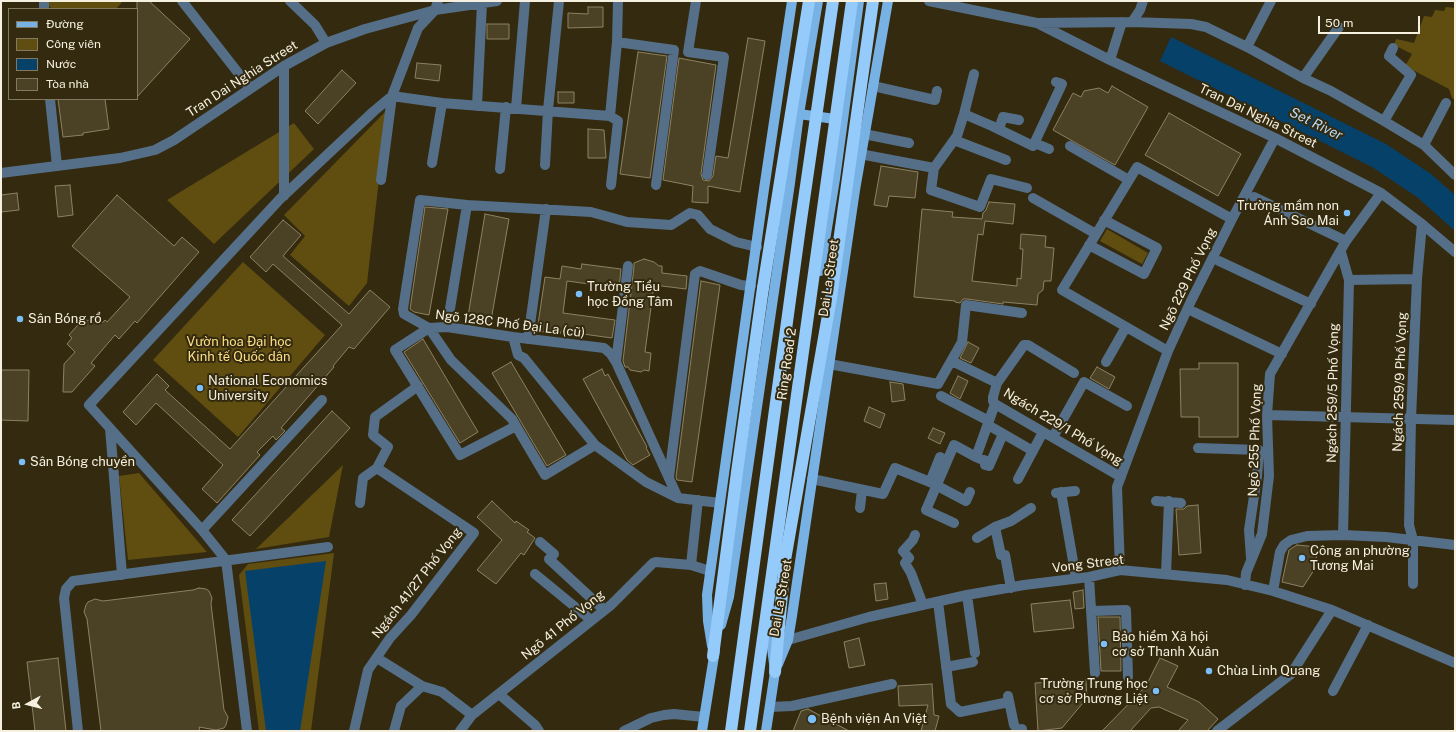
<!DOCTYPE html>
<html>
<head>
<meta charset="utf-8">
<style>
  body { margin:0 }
  #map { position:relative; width:1456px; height:732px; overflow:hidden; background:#342a0f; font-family:"Public Sans",sans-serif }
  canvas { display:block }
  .frame { position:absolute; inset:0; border:2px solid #f5f0df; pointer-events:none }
  .legend { position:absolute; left:8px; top:8px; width:130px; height:92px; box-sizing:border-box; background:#342a0f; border:1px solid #817962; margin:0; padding:5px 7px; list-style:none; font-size:12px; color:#f5f0df }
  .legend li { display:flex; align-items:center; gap:8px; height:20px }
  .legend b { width:20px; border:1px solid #817962 }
  .north { position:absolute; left:8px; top:684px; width:40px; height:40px; -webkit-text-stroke:3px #342a0f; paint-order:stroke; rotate:263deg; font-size:11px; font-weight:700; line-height:16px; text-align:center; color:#f5f0df }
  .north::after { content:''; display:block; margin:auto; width:14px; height:18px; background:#f5f0df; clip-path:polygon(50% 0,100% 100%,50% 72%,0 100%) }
  .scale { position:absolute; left:1318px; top:16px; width:102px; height:18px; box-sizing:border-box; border:2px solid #f5f0df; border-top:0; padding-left:5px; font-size:12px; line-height:14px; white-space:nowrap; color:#f5f0df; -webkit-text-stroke:3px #342a0f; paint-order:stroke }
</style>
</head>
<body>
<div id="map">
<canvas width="1456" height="732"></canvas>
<div class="frame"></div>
<ul class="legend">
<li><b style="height:5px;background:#78b2e4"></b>Đường</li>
<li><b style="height:11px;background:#604d10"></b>Công viên</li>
<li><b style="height:11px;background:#06416a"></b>Nước</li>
<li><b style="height:11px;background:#4b4226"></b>Tòa nhà</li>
</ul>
<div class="north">B</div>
<div class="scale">50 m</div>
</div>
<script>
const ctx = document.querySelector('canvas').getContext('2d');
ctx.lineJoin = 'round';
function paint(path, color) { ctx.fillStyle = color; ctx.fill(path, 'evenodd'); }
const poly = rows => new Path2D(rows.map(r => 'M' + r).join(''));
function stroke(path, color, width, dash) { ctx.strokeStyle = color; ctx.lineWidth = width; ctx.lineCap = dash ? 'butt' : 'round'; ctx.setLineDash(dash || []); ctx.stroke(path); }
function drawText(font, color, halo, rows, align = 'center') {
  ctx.font = font + ' "Public Sans",sans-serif'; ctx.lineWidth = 4; ctx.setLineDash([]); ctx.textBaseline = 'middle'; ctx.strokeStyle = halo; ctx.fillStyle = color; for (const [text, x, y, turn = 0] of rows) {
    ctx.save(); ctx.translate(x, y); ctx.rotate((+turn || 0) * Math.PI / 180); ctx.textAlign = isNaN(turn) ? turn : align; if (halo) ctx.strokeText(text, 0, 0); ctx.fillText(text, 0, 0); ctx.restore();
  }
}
const green = poly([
  [44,1,123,1,116,9,52,9],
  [1446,7,1455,8,1455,100,1452,98,1449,89,1405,66,1412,54,1394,45,1396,39,1414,43,1424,16,1432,17,1435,10,1444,11],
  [387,110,367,283,349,306,290,255,305,236,284,215],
  [294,123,314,149,214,244,167,200],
  [1107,229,1148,253,1142,264,1100,241],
  [243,262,325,335,238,437,153,360],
  [343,465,329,537,256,549],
  [139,473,207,552,128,560,119,476],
  [334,553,311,731,259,731,239,575,248,564]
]);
const water = poly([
  [1171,37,1386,144,1431,174,1455,195,1455,231,1417,197,1372,167,1160,61],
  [326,561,300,731,266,731,245,571]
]);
const building = poly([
  [137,1,149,1,190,39,137,97,137,1],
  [588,7,603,7,603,27,568,28,568,13,588,14,588,7],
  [487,24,509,24,509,39,487,39,487,24],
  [748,38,765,41,740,192,708,186,708,203,692,202,693,186,663,180,679,58,716,65,701,174,703,180,709,181,713,176,716,156,728,158,748,38],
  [638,52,667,56,650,178,620,174,638,52],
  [417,63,441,65,439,81,415,78,417,63],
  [342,70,356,83,318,124,305,111,342,70],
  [1112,86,1148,107,1115,165,1053,130,1073,93,1081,97,1084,91,1099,88,1108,93,1112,86],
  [558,92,574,92,574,103,558,103,558,92],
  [58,99,105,99,109,129,83,133,83,135,63,137,58,99],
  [1169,113,1241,154,1218,196,1145,155,1169,113],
  [588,129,604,130,606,158,588,158,588,129],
  [881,166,918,172,915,198,889,196,887,207,874,205,881,166],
  [70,185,73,215,58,217,55,186,70,185],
  [17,193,19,210,1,212,1,195,17,193],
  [117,195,174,246,182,237,199,252,137,323,135,321,119,339,115,335,91,363,95,366,72,392,63,392,64,364,75,352,67,344,72,338,69,335,84,318,88,321,93,315,102,323,105,320,107,322,130,297,72,246,117,195],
  [989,202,1015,204,1013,224,985,221,983,235,978,234,972,281,1017,286,1017,278,1021,279,1023,249,1020,249,1021,234,1046,236,1045,247,1054,248,1051,281,1044,281,1043,290,1038,294,1037,305,1003,302,1003,304,967,299,963,299,960,303,955,302,955,301,914,297,922,209,953,212,952,217,982,219,983,213,986,210,989,202],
  [425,207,448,209,429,315,414,312,410,309,425,207],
  [485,214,509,219,490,326,467,322,485,214],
  [283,220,301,235,283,256,349,314,370,290,390,307,354,349,349,347,333,366,334,367,281,428,285,431,276,440,273,436,257,452,260,455,217,503,202,489,223,465,156,403,136,425,123,412,157,374,169,386,165,390,230,449,342,325,273,264,266,272,250,257,283,220],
  [644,259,654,262,659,266,662,266,662,273,687,276,686,289,654,285,645,352,651,353,649,371,644,370,641,372,630,370,628,367,625,367,623,361,634,267,634,263,644,259],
  [582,264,621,269,619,288,567,281,563,313,615,320,612,338,561,331,560,334,537,331,545,277,560,279,562,266,581,269,582,264],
  [701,281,720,285,692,482,677,480,676,477,701,281],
  [423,339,478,432,460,443,404,352,423,339],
  [968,342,979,348,971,363,960,358,968,342],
  [511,362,566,455,547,466,492,373,511,362],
  [1199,363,1238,363,1238,437,1199,437,1199,417,1181,417,1180,369,1199,369,1199,363],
  [1097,367,1115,377,1109,389,1090,378,1097,367],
  [602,369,605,376,608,374,647,447,646,448,650,455,633,465,627,460,583,379,602,369],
  [1,370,29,370,28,421,1,420,1,370],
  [958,376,968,381,960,399,950,393,958,376],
  [890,382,903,384,905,400,892,402,890,382],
  [869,407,885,414,880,428,864,421,869,407],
  [332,411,350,428,250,536,232,520,332,411],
  [933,428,945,433,940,444,928,438,933,428],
  [492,501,515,523,516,521,529,530,527,532,535,538,524,555,521,553,496,584,477,570,502,540,477,517,492,501],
  [1198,505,1201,553,1179,555,1176,509,1184,509,1187,506,1198,505],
  [1297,545,1317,547,1316,567,1303,587,1282,582,1289,550,1297,545],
  [886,583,888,599,876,601,874,584,886,583],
  [199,588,206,589,209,591,212,598,211,604,224,710,228,717,226,725,224,728,216,730,199,727,200,731,101,731,87,619,84,612,86,605,88,602,95,599,103,601,193,590,199,588],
  [1083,590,1084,608,1075,609,1073,592,1083,590],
  [1070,600,1074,628,1034,632,1031,604,1070,600],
  [1098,617,1120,617,1121,671,1101,671,1098,617],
  [859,638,865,665,849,668,844,642,859,638],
  [58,658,66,731,35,731,27,662,58,658],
  [1160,658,1178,666,1167,687,1199,702,1218,719,1207,731,1178,731,1188,720,1159,707,1151,708,1130,731,1102,731,1146,686,1160,658],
  [1086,680,1087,698,1062,728,1038,731,1035,683,1086,680],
  [932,684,934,715,939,716,935,731,921,731,928,705,899,706,898,686,932,684],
  [808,709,849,731,793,731,801,711,808,709]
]);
const minor = poly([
  [44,1,44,9],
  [182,1,250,88],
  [290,1,315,25,326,43],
  [696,1,688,52,724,57,707,175],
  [929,1,1037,23,1132,22,1191,24,1206,27,1247,47,1303,78,1331,91,1384,121,1424,145,1455,175],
  [1132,22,1140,10,1143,1],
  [1039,24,1110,60,1275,138,1381,193,1422,224,1455,252],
  [617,42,674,50,656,185],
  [1247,47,1271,1],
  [1110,60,1122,22],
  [1303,78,1339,27],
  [873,86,935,100,937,91],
  [50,99,57,166],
  [477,106,482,3],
  [516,108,525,1],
  [964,114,992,126,1033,146,1062,84,1056,82],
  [610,116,617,42,618,1],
  [1384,121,1411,75,1389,56,1393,48],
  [999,129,1003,117,1019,120],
  [864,134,909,143],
  [954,140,1006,160],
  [1035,143,1049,149],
  [1424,145,1446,103],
  [1070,146,1129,180],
  [860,154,934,168,957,136,964,114,974,74],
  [432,163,442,103],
  [545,165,548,110,559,1],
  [934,168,931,190,980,207,991,179,1027,188],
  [500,169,506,107],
  [1,173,120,158,155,150,174,140,284,66,326,43,365,29,435,10,497,1],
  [381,180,392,96,418,28,435,10,438,1],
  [284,196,284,66],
  [1254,197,1346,241],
  [1033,198,1096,234],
  [1089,245,1144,274,1157,248,1104,220],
  [1341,252,1349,280,1343,535],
  [1219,261,1311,304],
  [1349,280,1417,279],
  [1194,312,1282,354],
  [447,327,467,205],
  [513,337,518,355,524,358,595,445,545,475,516,426,512,419,451,360,429,328,395,350,460,455,516,426],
  [528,339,546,209],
  [1168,351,1062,290,1137,167,1232,219],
  [952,361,997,383],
  [616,362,628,266],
  [1106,362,1126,327],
  [829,364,938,384,962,342,966,305,1022,313],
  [1074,373,1028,345,1024,345,997,383,993,397,993,401,995,404,1121,477],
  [941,396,989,421],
  [1267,415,1455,420],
  [988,425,1033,451],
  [110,428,122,575],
  [1053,437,1084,382,1127,406],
  [595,445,646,482,678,498],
  [1198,448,1259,450,1257,476,1249,530,1251,558],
  [976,457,986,461,985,465,989,466,1003,434],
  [377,468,388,447,373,435,375,417,418,386],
  [669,477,695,274,700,271,741,285,751,286],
  [812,479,883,494,895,468,930,482,966,501,970,492],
  [1018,479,1043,432],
  [930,482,940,457,947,461],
  [1061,492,1076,578],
  [1056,493,1075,491],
  [1156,501,1181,503],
  [720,503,678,498,616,362,611,354,604,348,513,337,447,327,429,328,404,314,403,309,420,200,467,205,591,212,627,222,671,225,690,213,698,215,710,229,736,242,757,247],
  [860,508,862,490],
  [954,523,926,510,954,445,976,457,995,404],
  [995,527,1001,555,1005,555,1011,588],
  [202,530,322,400],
  [915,535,913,540,903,551,909,558,905,563,911,573,923,605],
  [977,538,995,527,1011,521,1031,508],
  [540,542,554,554,549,559,604,610],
  [691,565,698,500],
  [1120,570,1117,487,1168,351,1191,301,1232,219,1275,138],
  [535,574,591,620],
  [1166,574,1169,501],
  [1089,577,1095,673],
  [1413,584,1413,540,1409,525,1411,419,1417,279,1422,224],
  [1245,585,1246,573,1262,534,1269,476,1267,415,1270,374,1346,241,1381,193],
  [1273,591,1280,552,1284,545,1291,540,1307,536,1343,535,1386,537,1455,545],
  [967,595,975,653],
  [938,602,951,704,960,712,1009,702],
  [1092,611,1126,610,1128,677],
  [788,640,869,617,967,595,1024,585,1089,577,1120,570,1227,580,1273,591,1332,610,1455,663],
  [377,658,422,686,442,692,472,715],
  [946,667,973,662],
  [1333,691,1368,625],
  [499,694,535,725,539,731],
  [1008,696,1014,725,1018,730,1022,729],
  [770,707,792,706,892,684],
  [78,731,64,598,66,589,73,581,328,547],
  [247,731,226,560,202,530,89,405,280,199,374,111,392,96,442,103,610,116,618,121,611,185],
  [354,731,368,670,390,638,411,615,474,533,377,468,363,478,360,503],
  [394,731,401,706,422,686],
  [460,731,472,715,611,605,653,563,656,562,691,565,710,571],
  [624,731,651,718,664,715,674,714,704,717],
  [1217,731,1291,674,1332,610]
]);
const major = poly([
  [799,114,842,120],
  [820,271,835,179,859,1],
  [721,625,729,597,790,183,799,114,818,1],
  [712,646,708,621,707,595,763,196,792,1],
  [778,664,788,640,792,616,855,190,888,1],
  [702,731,715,650],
  [766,731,775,672,771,640,771,610]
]);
const highway = poly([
  [713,656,737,472,763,288],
  [775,672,785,560,831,298]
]);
const highwayBridge = poly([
  [763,288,809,1],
  [831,298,873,1],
  [731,731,800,227,833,1],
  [750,731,852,1]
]);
const markers = [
  [1347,213,4,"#7bbef8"],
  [579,294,4,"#7bbef8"],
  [20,319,4,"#7bbef8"],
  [200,388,4,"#7bbef8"],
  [22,462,4,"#7bbef8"],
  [1302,558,4,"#7bbef8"],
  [1104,644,4,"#7bbef8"],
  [1209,671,4,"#7bbef8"],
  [1156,691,4,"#7bbef8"],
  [812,719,5,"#7bbef8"]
];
const streetNames = [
  ["Tran Dai Nghia Street",242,79,-33],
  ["Tran Dai Nghia Street",1258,116,26],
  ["Dai La Street",829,278,-82],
  ["Ngõ 229 Phố Vọng",1188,279,-64],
  ["Ngõ 128C Phố Đại La (cũ)",510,324,7],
  ["Ring Road 2",787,364,-82],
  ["Ngách 259/9 Phố Vọng",1400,382,-88],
  ["Ngách 259/5 Phố Vọng",1333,393,-89],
  ["Ngách 229/1 Phố Vọng",1063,427,31],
  ["Ngõ 255 Phố Vọng",1255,440,-88],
  ["Vong Street",1088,564,-7],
  ["Ngách 41/27 Phố Vọng",417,583,-52],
  ["Dai La Street",781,598,-80],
  ["Ngõ 41 Phố Vọng",563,625,-39]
];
const poiNames = [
  ["Trường mầm non",1339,206,"right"],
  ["Ánh Sao Mai",1339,221,"right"],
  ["Trường Tiểu",587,287],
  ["học Đồng Tâm",587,302],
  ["Sân Bóng rổ",28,319],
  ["National Economics",208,381],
  ["University",208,396],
  ["Sân Bóng chuyền",30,462],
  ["Công an phường",1310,551],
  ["Tương Mai",1310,566],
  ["Bảo hiểm Xã hội",1112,637],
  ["cơ sở Thanh Xuân",1112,652],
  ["Chùa Linh Quang",1217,671],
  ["Trường Trung học",1148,684,"right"],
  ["cơ sở Phương Liệt",1148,699,"right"],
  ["Bệnh viện An Việt",821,719]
];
const parkNames = [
  ["Vườn hoa Đại học",239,342],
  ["Kinh tế Quốc dân",239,357]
];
const waterNames = [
  ["Set River",1316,124,26]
];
paint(green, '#604d10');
paint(water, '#06416a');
paint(building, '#4b4226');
stroke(building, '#8c8163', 1);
stroke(minor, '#546f87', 10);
stroke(major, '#78b2e4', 10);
stroke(highway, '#94cbfb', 12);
stroke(highwayBridge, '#94cbfb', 12);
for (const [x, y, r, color] of markers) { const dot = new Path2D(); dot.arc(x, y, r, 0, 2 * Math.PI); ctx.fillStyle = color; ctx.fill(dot); stroke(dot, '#342a0f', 1.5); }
drawText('13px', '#f5f0df', '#342a0f', streetNames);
drawText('13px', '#f5f0df', '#342a0f', poiNames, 'left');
drawText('13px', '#fedf87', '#342a0f', parkNames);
drawText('italic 14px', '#b9dbfa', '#342a0f', waterNames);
</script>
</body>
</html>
